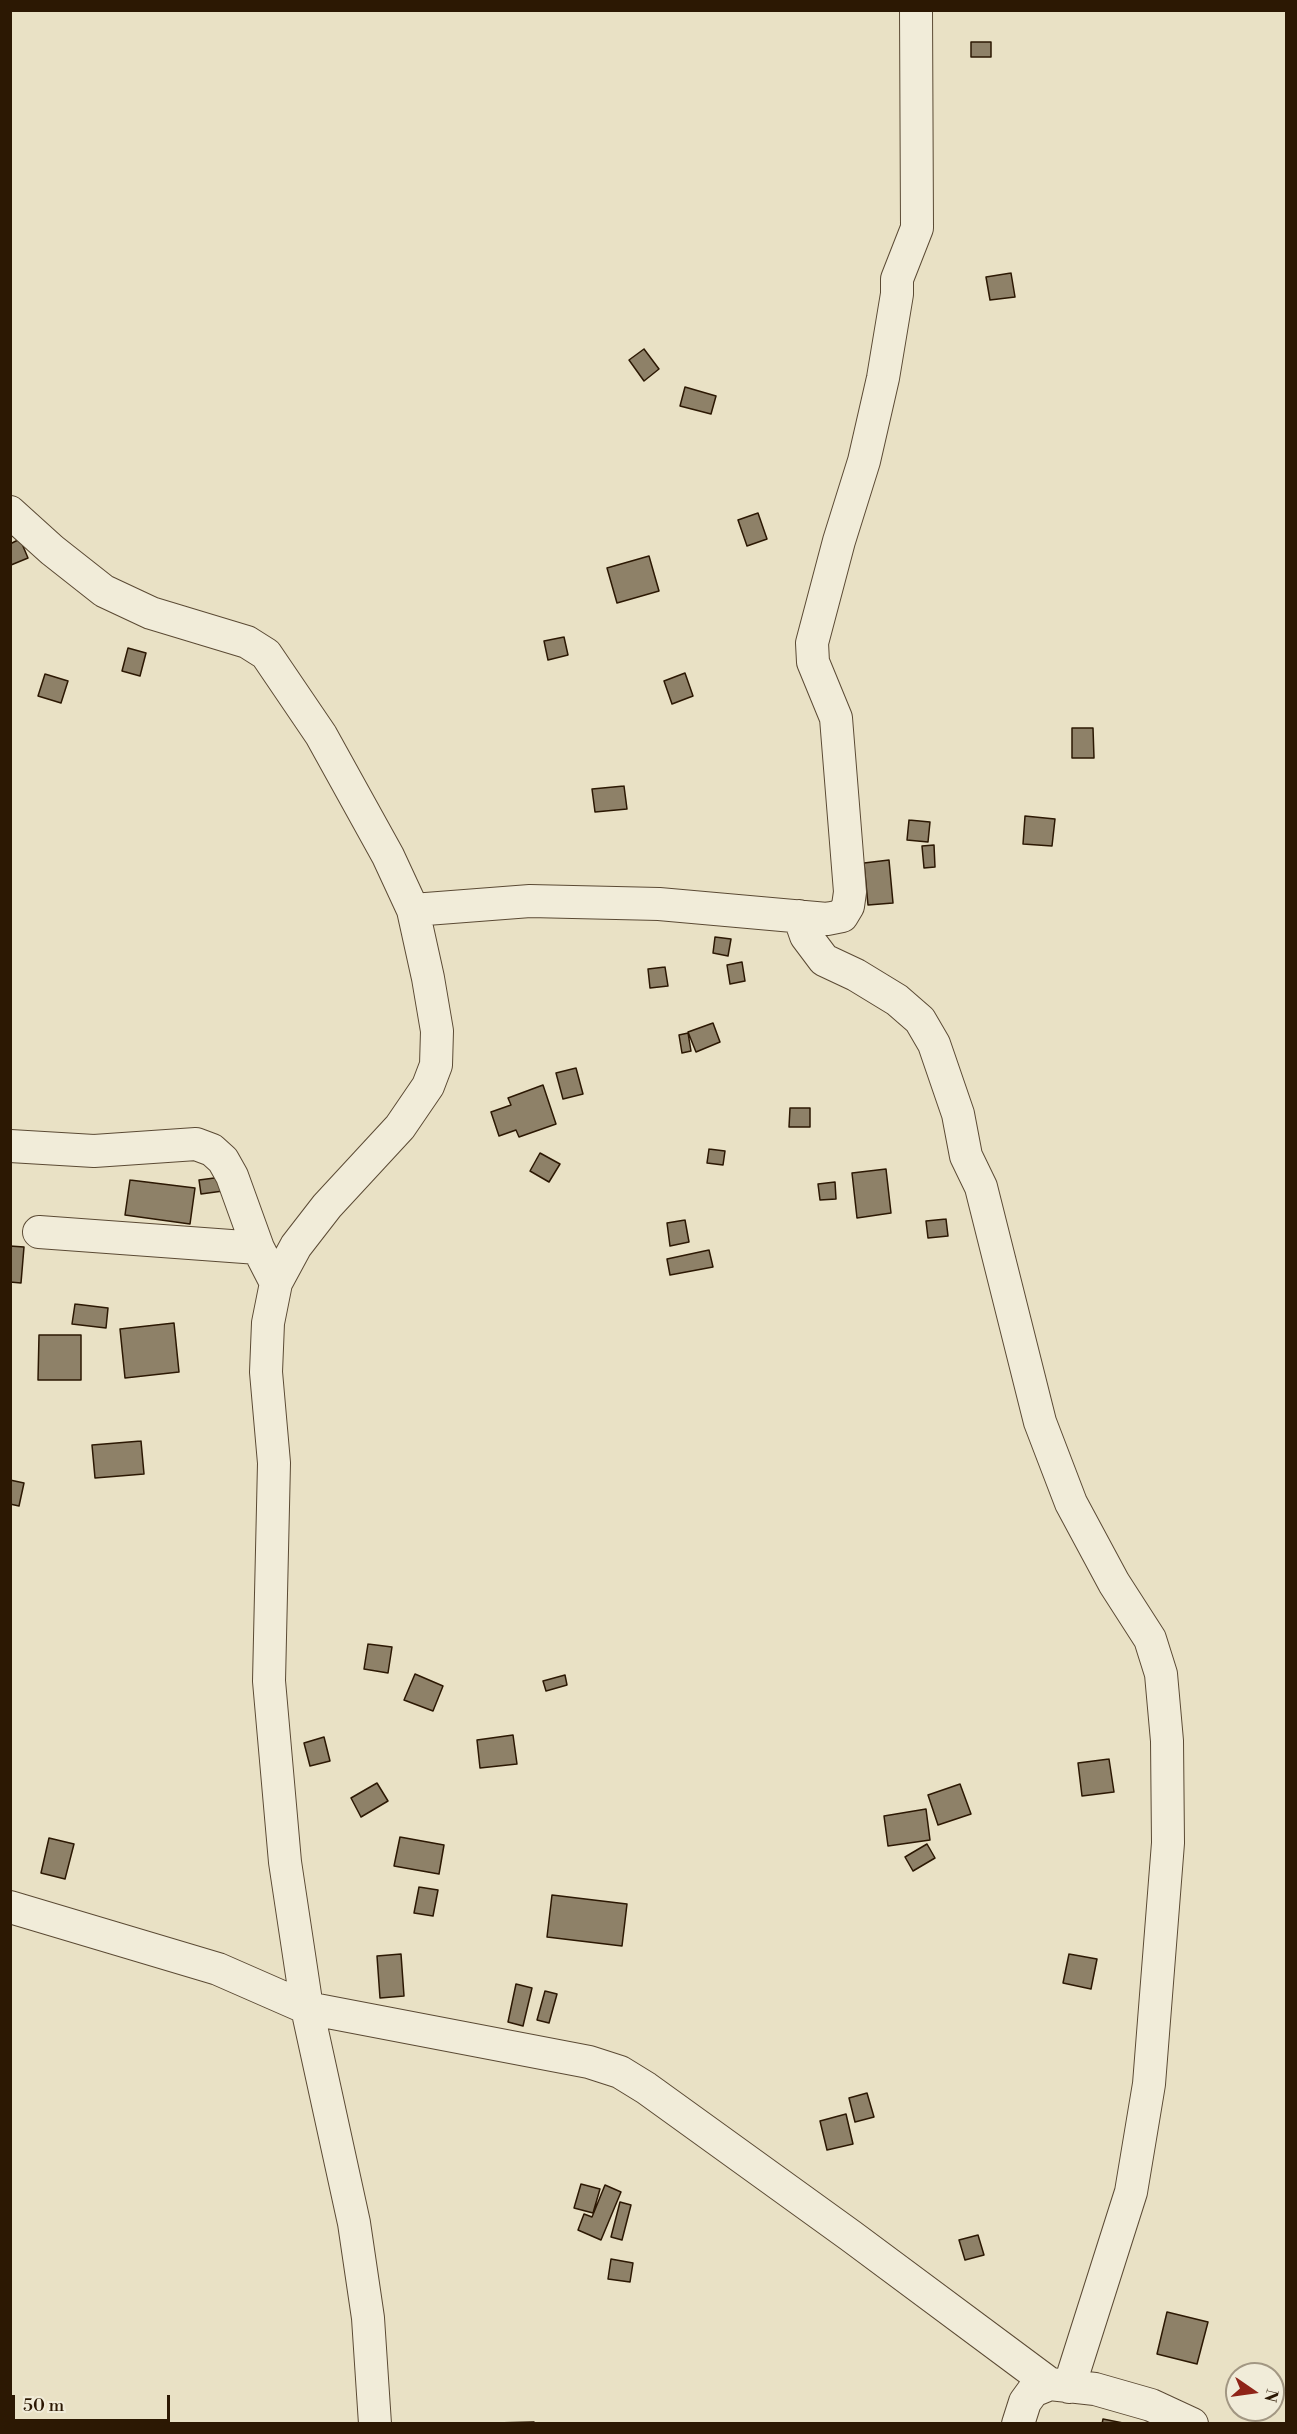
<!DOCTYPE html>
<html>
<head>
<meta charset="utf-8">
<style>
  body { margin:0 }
  #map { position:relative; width:1297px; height:2434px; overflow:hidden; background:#e9e1c5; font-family:"Libre Bodoni",serif }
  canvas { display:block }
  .frame { position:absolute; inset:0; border:12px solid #2c1803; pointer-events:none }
  .north { position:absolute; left:1225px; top:2362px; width:60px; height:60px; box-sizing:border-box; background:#f1ecd9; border:2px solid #a29783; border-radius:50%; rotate:103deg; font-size:16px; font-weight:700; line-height:24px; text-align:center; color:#2c1803 }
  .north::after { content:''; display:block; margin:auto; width:21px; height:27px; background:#8f2418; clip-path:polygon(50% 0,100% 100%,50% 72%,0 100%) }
  .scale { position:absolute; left:12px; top:2395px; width:158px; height:27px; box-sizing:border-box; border:3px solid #2c1803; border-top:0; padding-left:8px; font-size:18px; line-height:21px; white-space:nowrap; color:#2c1803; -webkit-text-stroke:4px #f1ecd9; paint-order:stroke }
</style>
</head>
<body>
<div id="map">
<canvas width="1297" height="2434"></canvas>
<div class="frame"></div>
<div class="north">N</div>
<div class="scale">50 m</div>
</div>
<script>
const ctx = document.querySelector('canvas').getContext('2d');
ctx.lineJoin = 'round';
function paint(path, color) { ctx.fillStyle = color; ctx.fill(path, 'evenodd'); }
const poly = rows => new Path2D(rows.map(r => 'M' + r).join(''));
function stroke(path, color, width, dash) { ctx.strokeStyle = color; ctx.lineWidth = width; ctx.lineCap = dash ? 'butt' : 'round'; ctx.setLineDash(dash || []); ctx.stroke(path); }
const building = poly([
  [971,42,991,42,991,57,971,57,971,42],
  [1011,273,1015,297,990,300,986,277,1011,273],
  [644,349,659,369,644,381,629,360,644,349],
  [685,387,716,396,711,414,680,406,685,387],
  [758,513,767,539,747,546,738,520,758,513],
  [20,539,28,558,11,565,10,544,20,539],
  [649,556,659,591,617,603,607,568,649,556],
  [564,637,568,655,548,660,544,641,564,637],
  [128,648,146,653,140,676,122,671,128,648],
  [685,673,693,696,672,704,664,681,685,673],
  [45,674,68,681,61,703,38,696,45,674],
  [1072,728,1093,728,1094,758,1072,758,1072,728],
  [624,786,627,809,595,812,592,789,624,786],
  [1025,816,1055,819,1052,846,1023,844,1025,816],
  [909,820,930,822,928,842,907,840,909,820],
  [934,845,935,867,924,868,922,846,934,845],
  [889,860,893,903,868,905,864,863,889,860],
  [715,937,731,939,728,956,713,953,715,937],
  [742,962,745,981,730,984,727,965,742,962],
  [665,967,668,986,650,988,648,969,665,967],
  [713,1023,720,1042,696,1052,688,1032,713,1023],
  [688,1033,691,1051,682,1053,679,1035,688,1033],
  [576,1068,583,1094,563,1099,556,1073,576,1068],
  [543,1085,556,1124,519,1137,516,1130,499,1136,491,1112,511,1105,508,1098,543,1085],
  [790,1108,810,1108,810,1127,789,1127,790,1108],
  [709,1149,725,1151,723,1165,707,1163,709,1149],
  [540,1153,560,1164,549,1182,530,1171,540,1153],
  [886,1169,891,1213,857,1218,852,1173,886,1169],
  [222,1177,223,1191,201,1194,199,1180,222,1177],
  [130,1180,195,1188,190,1224,125,1215,130,1180],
  [835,1182,836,1199,820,1200,818,1184,835,1182],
  [946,1219,948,1236,928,1238,926,1221,946,1219],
  [685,1220,689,1242,670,1246,667,1223,685,1220],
  [10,1246,24,1247,21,1283,10,1282,10,1246],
  [709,1250,713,1267,670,1275,667,1259,709,1250],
  [75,1304,108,1308,106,1328,72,1324,75,1304],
  [174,1323,179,1372,125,1378,120,1329,174,1323],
  [39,1335,81,1335,81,1380,38,1380,39,1335],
  [141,1441,144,1474,95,1478,92,1445,141,1441],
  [10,1480,24,1483,19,1506,10,1504,10,1480],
  [368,1644,392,1647,388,1673,364,1669,368,1644],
  [415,1674,443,1686,433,1711,404,1700,415,1674],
  [565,1675,567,1685,546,1691,543,1681,565,1675],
  [513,1735,517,1764,480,1768,477,1740,513,1735],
  [324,1737,330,1761,310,1766,304,1743,324,1737],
  [1109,1759,1114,1792,1082,1796,1078,1763,1109,1759],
  [377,1783,388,1801,361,1817,351,1798,377,1783],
  [960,1784,971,1814,938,1825,928,1795,960,1784],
  [926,1809,930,1840,888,1846,884,1816,926,1809],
  [400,1837,444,1845,439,1874,394,1866,400,1837],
  [49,1838,74,1844,65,1879,41,1873,49,1838],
  [927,1844,935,1858,913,1871,905,1857,927,1844],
  [419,1887,438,1890,433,1916,414,1913,419,1887],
  [552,1895,627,1904,622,1946,547,1937,552,1895],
  [401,1954,404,1996,380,1998,377,1956,401,1954],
  [1069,1954,1097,1959,1091,1989,1063,1983,1069,1954],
  [516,1984,532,1988,523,2026,508,2022,516,1984],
  [545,1991,557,1994,549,2023,537,2020,545,1991],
  [867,2093,874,2117,855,2122,849,2098,867,2093],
  [846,2114,853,2144,827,2150,820,2121,846,2114],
  [581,2184,600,2189,593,2213,574,2208,581,2184],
  [605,2185,621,2192,601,2240,578,2230,584,2214,592,2217,605,2185],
  [620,2202,631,2205,622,2240,611,2237,620,2202],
  [978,2235,984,2255,965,2260,959,2240,978,2235],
  [611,2259,633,2263,630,2282,608,2279,611,2259],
  [1167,2312,1208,2322,1197,2364,1157,2354,1167,2312],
  [1103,2419,1128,2424,1102,2424,1103,2419],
  [534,2422,534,2424,494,2424,494,2423,534,2422]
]);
const minor = poly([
  [10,512,52,550,104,591,151,613,247,642,266,654,321,735,388,856,413,910,428,978,437,1031,436,1065,428,1086,400,1127,327,1206,296,1246,276,1283,268,1323,266,1372,274,1463,269,1681,285,1862,307,2008,354,2223,368,2318,375,2424],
  [413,910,530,901,659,904,827,919,842,916,848,906,850,892,836,718,813,662,812,643,839,541,864,461,883,378,897,294,897,279,917,228,916,10],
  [799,916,806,936,824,960,856,975,897,1000,920,1020,934,1044,958,1114,966,1156,981,1187,1040,1422,1071,1503,1114,1583,1150,1639,1161,1674,1167,1741,1168,1843,1149,2084,1131,2192,1069,2387],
  [10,1146,94,1151,196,1144,212,1150,223,1160,232,1176,258,1248,276,1283],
  [39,1232,258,1248],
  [10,1907,218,1969,307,2008,589,2062,620,2072,646,2088,851,2236,1050,2384],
  [1018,2424,1025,2402,1033,2391,1050,2384,1095,2389,1151,2405,1192,2424]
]);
paint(building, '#8e8168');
stroke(building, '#2c1803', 1.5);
stroke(minor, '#5b4a34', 34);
stroke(minor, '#f1ecd9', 32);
</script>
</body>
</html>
